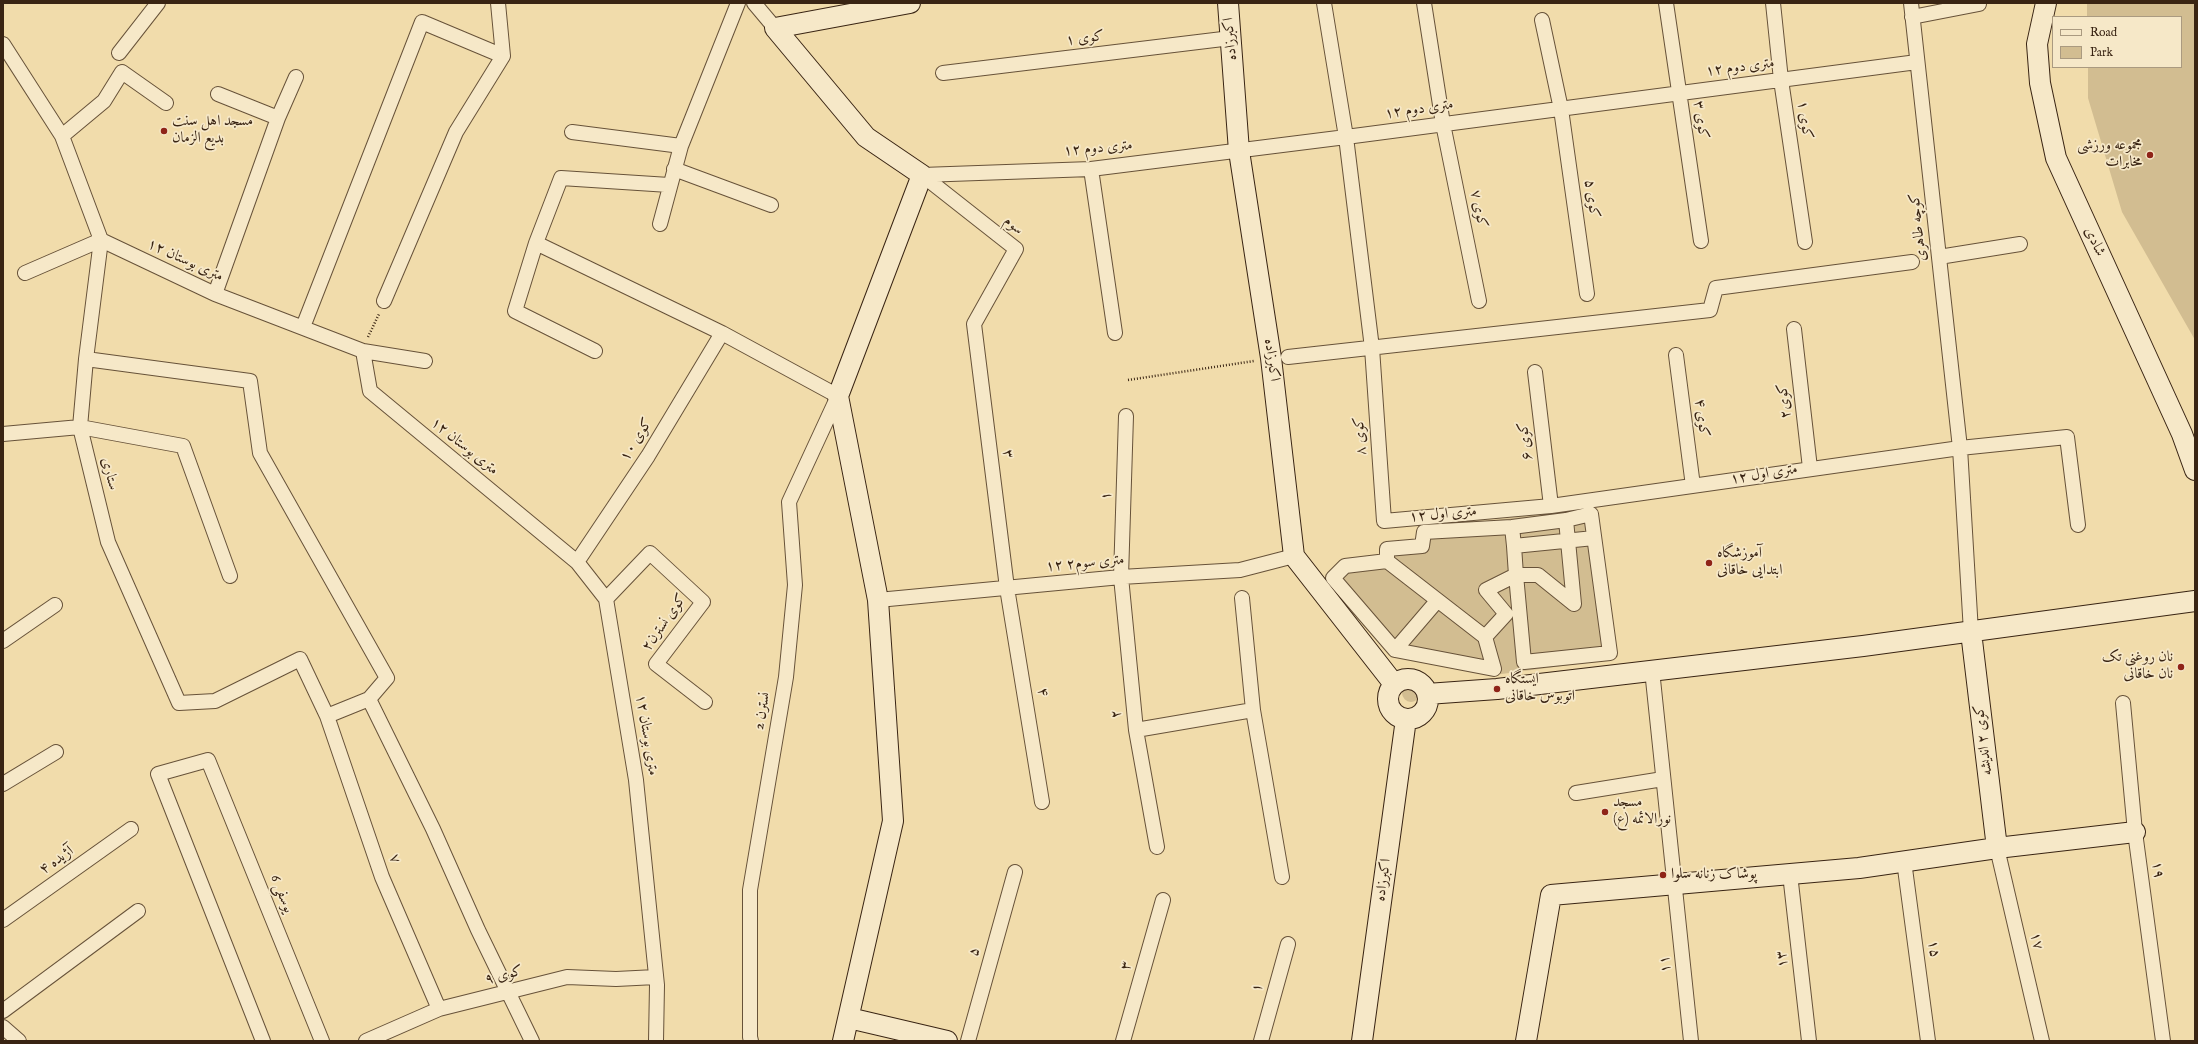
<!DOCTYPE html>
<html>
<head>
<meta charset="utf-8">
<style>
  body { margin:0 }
  #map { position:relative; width:2198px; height:1044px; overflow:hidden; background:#f1dcab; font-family:"IM FELL English",serif }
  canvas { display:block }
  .frame { position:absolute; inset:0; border:4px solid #392413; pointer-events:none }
  .legend { position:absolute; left:2052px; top:16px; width:130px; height:52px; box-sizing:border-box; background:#f6e8c8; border:1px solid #aa9a80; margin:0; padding:5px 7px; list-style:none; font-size:12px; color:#392413 }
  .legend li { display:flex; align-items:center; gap:8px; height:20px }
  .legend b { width:20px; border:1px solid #aa9a80 }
</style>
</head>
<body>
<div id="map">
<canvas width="2198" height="1044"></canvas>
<div class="frame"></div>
<ul class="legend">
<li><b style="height:5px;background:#f6e8c8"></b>Road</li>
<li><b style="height:11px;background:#d2bd91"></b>Park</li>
</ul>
</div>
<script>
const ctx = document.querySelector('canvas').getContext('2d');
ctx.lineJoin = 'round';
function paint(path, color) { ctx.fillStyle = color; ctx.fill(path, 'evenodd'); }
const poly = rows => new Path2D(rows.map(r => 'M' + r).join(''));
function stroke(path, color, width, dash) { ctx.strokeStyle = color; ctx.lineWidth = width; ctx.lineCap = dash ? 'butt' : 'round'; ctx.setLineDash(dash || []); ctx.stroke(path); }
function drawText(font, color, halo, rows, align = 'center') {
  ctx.font = font + ' "IM FELL English",Amiri,serif'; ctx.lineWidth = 3.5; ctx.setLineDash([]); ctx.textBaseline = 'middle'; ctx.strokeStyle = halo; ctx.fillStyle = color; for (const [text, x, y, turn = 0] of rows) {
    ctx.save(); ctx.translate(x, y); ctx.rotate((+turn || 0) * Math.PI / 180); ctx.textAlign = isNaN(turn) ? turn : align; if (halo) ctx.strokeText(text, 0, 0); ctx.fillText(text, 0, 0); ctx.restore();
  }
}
const green = poly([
  [2087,3,2195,3,2195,340,2122,212,2088,98,2088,67,2181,67,2181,17,2087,17],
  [1595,508,1615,659,1494,675,1390,655,1326,578,1346,559,1381,557,1417,540,1419,529],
  '1402 693a9 9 0 1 1 18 0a9 9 0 1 1-18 0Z'
]);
const path = poly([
  [368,337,379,314],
  [1128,380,1254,361]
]);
const street = poly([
  [754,3,775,28],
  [1324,3,1346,137,1372,348,1384,521,1551,506,1960,448,2067,437,2078,525],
  [1424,3,1443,124,1479,301],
  [1666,3,1701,241],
  [1773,3,1781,80,1805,242],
  [1911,3,1960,448,1971,632],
  [1912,17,1979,4],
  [1542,20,1561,109,1587,294],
  [3,44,62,136,101,240,215,294,363,351,370,391,577,562,606,599,636,780,657,985,656,1041],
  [119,53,158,3],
  [943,73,1231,38],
  [218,94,278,118],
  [572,132,681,146],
  [62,136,104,101,122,72,166,103],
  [674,169,771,205],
  [1091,169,1115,333],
  [922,175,1091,169,1346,137,1917,62],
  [922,175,1016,249,974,324,1007,588,1042,802],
  [669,185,561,178,536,243,722,333,838,396,789,502,795,585,786,677,750,890,750,1037,751,1041],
  [660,224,681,146,738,3],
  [101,240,86,359,80,427,108,542,179,703,215,701,300,659,327,716,382,877,439,1009],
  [536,243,515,311,595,351],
  [1939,257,2020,244],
  [25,273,101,240],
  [215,294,278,118,296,77],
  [384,301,456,132,503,56],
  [303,327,422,22,503,56,498,3],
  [1794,329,1810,468],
  [363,351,425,361],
  [1676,355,1693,486],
  [1288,357,1710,310,1716,288,1912,262],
  [86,359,250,381,260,453,387,678,369,699,433,829,478,930,532,1041],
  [1535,372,1551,506],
  [1126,416,1121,577,1136,730,1157,847],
  [3,434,80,427,183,446,230,576],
  [1512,527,1514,546,1516,575,1524,662,1610,653,1591,514,1566,520,1512,527,1424,532,1422,546,1387,549,1387,561,1485,637,1506,614,1486,590,1516,575,1538,575,1574,604,1566,520],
  [1514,546,1594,538],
  [1387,561,1345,566,1333,578,1395,650,1437,601],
  [577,562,648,456,722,333],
  [1242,598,1253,710,1282,877],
  [606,599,650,553,703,602,656,664,705,702],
  [878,600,1121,577,1240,570,1294,556],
  [3,641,55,605],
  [1395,650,1494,669,1485,637],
  [1652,670,1691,1041],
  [2123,703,2135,832,2163,1041],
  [327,716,369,699],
  [1136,730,1253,710],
  [3,784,56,752],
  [1576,793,1663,779],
  [1997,848,2042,1041],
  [1904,861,1928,1041],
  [1790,874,1809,1041],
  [3,920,131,829],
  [3,1011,138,911],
  [3,1027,19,1041],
  [263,1041,158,774,208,760,322,1041],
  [366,1041,439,1009,567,977,616,979,656,977],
  [968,1041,1015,872],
  [1123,1041,1163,900],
  [1261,1041,1288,944]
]);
const secondary = poly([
  [1228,3,1239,151,1271,358,1294,556,1394,684],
  [2046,3,2037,44,2040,83,2056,158,2182,434,2195,470],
  [1971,632,1997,848],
  '1388 699a20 20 0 1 1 40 0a20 20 0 1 1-40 0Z',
  [1427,694,1497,689,1863,646,2195,601],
  [849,1018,947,1041],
  [843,1041,893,821,878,600,838,396,922,175,866,137,775,28,910,3],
  [1362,1041,1406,719],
  [1526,1041,1551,895,1859,868,1997,848,2135,832]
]);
const markers = [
  [164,131,4,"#8f2418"],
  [2150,155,4,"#8f2418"],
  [1709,563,4,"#8f2418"],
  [2181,667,4,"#8f2418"],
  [1497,689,4,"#8f2418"],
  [1605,812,4,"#8f2418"],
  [1663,875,4,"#8f2418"]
];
const streetNames = [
  ["کوی ۱",1085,39,-7],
  ["اکبرزاده",1231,39,-95],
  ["۱۲ متری دوم",1740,68,-7],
  ["۱۲ متری دوم",1419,110,-8],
  ["کوی ۳",1700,120,82],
  ["کوی ۱",1804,120,82],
  ["۱۲ متری دوم",1098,149,-5],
  ["کوی ۵",1591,199,82],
  ["کوی ۷",1478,209,79],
  ["سوم",1013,226,40],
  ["کوچه طاهری",1919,227,-96],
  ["شادی",2094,242,65],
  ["۱۲ متری بوستان",185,261,25],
  ["اکبرزاده",1271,360,82],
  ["کوی۲",1785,401,-96],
  ["کوی ۴",1701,418,83],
  ["کوی ۸",1361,436,-94],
  ["کوی ۱۰",637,440,-58],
  ["کوی ۶",1526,441,-97],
  ["۱۲ متری بوستان",464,447,39],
  ["۳",1007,454,83],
  ["ستاری",109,474,76],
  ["۱۲ متری اول",1764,475,-9],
  ["۱",1107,496,-88],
  ["۱۲ متری اول",1443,515,-5],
  ["۱۲ متری سوم۲",1085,564,-5],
  ["کوی نسترن۲",665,623,-55],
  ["۴",1042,692,81],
  ["نسترن 2",763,711,-80],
  ["۲",1117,714,-96],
  ["۱۲ متری بوستان",646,735,81],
  ["کوی ۲ اندیشه",1984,740,-97],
  ["۷",394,859,71],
  ["۴ آژیده",57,861,-35],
  ["۱۹",2157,870,83],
  ["اکبرزاده",1384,880,-82],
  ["یوسفی 6",281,894,68],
  ["۱۷",2036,941,77],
  ["۱۵",1933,949,82],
  ["۵",975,952,-74],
  ["۱۳",1783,959,-97],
  ["۱۱",1666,964,-96],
  ["۳",1127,966,-74],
  ["کوی ۹",504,976,-14],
  ["۱",1258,988,-74]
];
const poiNames = [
  ["مسجد اهل سنت",172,122],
  ["بدیع الزمان",172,139],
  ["مجموعه ورزشی",2142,146,"right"],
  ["مخابرات",2142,163,"right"],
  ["آموزشگاه",1717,554],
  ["ابتدایی خاقانی",1717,571],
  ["نان روغنی تک",2173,658,"right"],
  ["نان خاقانی",2173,675,"right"],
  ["ایستگاه",1505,680],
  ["اتوبوس خاقانی",1505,697],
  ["مسجد",1613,803],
  ["نورالائمه (ع)",1613,820],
  ["پوشاک زنانه سلوا",1671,875]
];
paint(green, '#d2bd91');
stroke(street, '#675239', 16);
stroke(secondary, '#392413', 22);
stroke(path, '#392413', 2.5, [1, 2]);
stroke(street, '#f6e8c8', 14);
stroke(secondary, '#f6e8c8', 20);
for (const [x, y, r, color] of markers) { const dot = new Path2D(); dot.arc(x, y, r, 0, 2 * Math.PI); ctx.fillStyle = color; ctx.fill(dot); stroke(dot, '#f6e8c8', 1.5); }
drawText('15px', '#392413', '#f6e8c8', streetNames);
drawText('15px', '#392413', '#f6e8c8', poiNames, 'left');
</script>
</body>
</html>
